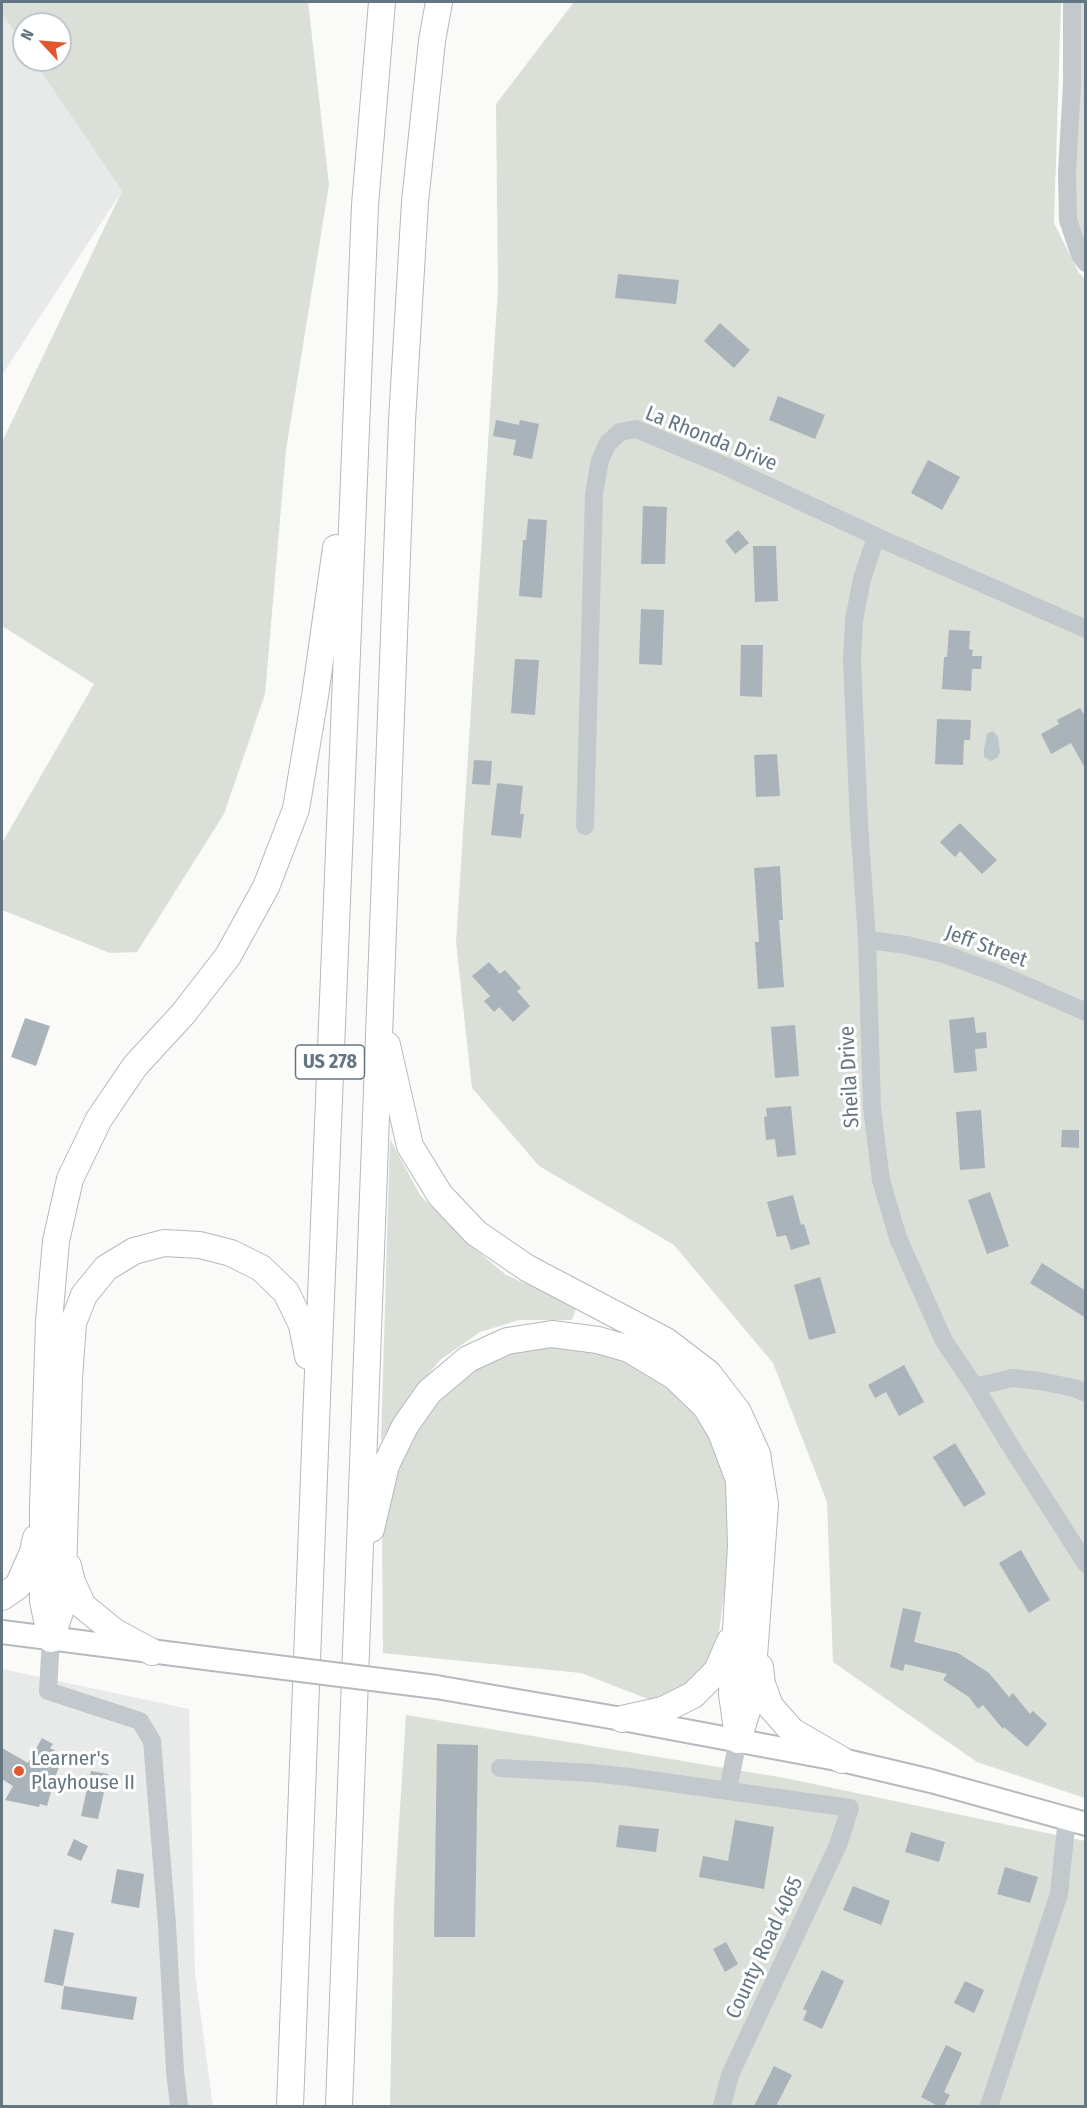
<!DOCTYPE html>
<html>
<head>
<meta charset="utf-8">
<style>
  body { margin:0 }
  #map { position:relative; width:1087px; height:2108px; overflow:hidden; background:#fafaf8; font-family:"Fira Sans Condensed",sans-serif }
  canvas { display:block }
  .frame { position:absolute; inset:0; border:3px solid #657683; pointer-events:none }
  .north { position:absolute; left:12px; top:12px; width:60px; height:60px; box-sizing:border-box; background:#fff; border:2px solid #c1c8cd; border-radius:50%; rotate:296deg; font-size:16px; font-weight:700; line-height:24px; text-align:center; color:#657683 }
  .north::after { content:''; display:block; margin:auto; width:21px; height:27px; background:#e4572e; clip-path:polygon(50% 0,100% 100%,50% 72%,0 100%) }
</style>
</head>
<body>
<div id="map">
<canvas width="1087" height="2108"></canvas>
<div class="frame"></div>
<div class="north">N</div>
</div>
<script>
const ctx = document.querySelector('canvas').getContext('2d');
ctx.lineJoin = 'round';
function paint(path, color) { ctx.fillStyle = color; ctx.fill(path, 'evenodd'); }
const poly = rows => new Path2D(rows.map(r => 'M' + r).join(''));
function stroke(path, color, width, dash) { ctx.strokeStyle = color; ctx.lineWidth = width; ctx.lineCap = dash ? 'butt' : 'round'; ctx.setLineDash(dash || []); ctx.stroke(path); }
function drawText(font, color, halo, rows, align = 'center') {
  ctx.font = font + ' "Fira Sans Condensed",sans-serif'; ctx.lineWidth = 6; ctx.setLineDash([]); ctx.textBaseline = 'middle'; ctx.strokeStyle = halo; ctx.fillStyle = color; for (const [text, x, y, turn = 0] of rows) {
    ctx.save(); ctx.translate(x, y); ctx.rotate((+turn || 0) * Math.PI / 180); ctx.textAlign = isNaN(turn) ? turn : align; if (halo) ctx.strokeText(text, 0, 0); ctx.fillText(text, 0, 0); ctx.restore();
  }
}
const built = poly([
  [2,13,24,46,24,60,33,60,122,191,2,375],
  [2,1669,189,1709,195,1974,213,2106,2,2106]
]);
const green = poly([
  [2,2,308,2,329,185,286,450,265,694,224,814,137,952,110,953,2,910,2,843,94,684,2,626,2,442,122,191,33,60,60,60,60,24,24,24,24,46,2,13],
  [574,2,1061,2,1054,223,1079,273,1086,280,1085,1798,977,1762,833,1662,827,1502,773,1363,674,1245,539,1166,472,1088,456,942,498,288,496,104],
  [1072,2,1085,2,1085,263,1067,172],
  [390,1139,420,1195,468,1243,506,1275,577,1306,572,1320,519,1320,480,1332,440,1360,411,1396,381,1441],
  [532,1345,587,1345,643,1368,685,1402,721,1451,732,1538,716,1653,698,1677,653,1701,581,1673,383,1653,382,1535,401,1453,435,1397,490,1357],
  [406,1715,785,1778,1085,1841,1085,2106,390,2106,394,1903]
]);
const water = poly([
  [993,731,998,737,1000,753,997,758,991,761,984,757,984,750,987,734]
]);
const building = poly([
  [618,274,679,280,676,304,615,298],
  [720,323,750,350,734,368,704,341],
  [778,396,825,415,815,439,769,420],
  [496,420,519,425,520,420,539,424,532,459,513,455,516,440,493,436],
  [928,460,960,477,942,510,911,493],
  [643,506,667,507,665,564,641,564],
  [528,519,547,520,542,598,519,596,523,540,526,540],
  [738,530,749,543,735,554,725,541],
  [753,546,776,546,778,601,755,602],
  [641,609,664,610,662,665,639,664],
  [949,630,970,631,969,649,973,650,972,656,982,656,981,669,972,669,971,691,942,689,944,657,947,657],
  [741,645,763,645,762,697,740,696],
  [515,659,539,660,535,715,511,713],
  [1080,708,1086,718,1086,770,1071,743,1051,754,1041,734,1059,724,1057,720],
  [937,719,971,720,970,740,964,740,963,765,935,764],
  [777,754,780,796,756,797,754,755],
  [474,760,492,761,490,785,472,784],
  [497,783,523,786,520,814,524,814,521,838,491,835],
  [960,823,997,860,982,874,960,851,955,857,940,842],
  [780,866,783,920,779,920,784,987,758,989,755,942,759,942,754,868],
  [489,962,500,974,505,970,521,988,517,991,530,1006,513,1022,499,1007,494,1012,484,1001,490,996,472,976],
  [974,1017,976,1033,986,1032,987,1048,975,1049,977,1071,954,1073,949,1020],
  [25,1018,50,1026,36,1066,11,1057],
  [795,1025,799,1076,775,1078,771,1027],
  [791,1106,796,1155,777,1157,775,1139,766,1140,764,1117,767,1116,766,1108],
  [981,1110,985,1168,960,1170,956,1112],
  [1062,1130,1079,1130,1079,1148,1061,1147],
  [990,1192,1009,1246,987,1254,968,1200],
  [793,1195,801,1225,804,1224,810,1244,791,1250,786,1235,777,1237,767,1202],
  [1042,1263,1086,1291,1086,1318,1030,1283],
  [820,1277,836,1333,809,1340,794,1285],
  [904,1365,924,1402,899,1416,886,1392,875,1398,868,1385],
  [955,1443,986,1494,964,1507,933,1457],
  [1021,1550,1050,1600,1029,1613,999,1563],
  [903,1608,921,1612,914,1642,958,1653,989,1673,1009,1697,1013,1693,1030,1714,1033,1711,1047,1724,1027,1747,1004,1727,1003,1729,983,1705,978,1709,969,1697,943,1680,947,1674,905,1664,903,1671,890,1667],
  [42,1738,53,1744,50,1748,64,1755,55,1777,47,1806,40,1804,39,1807,5,1800,13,1786,2,1779,2,1748,28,1763],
  [437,1744,478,1745,475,1937,434,1937],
  [91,1771,108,1774,98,1819,81,1816],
  [735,1820,774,1827,764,1889,699,1877,703,1856,728,1861],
  [619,1825,659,1829,656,1852,616,1847],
  [911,1832,945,1842,939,1862,905,1852],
  [74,1839,88,1846,81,1861,67,1855],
  [1005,1867,1038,1877,1030,1903,997,1894],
  [117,1869,144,1874,139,1908,111,1903],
  [853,1886,890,1901,881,1925,843,1910],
  [54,1929,74,1933,63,1986,44,1982],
  [726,1942,738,1964,725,1972,713,1949],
  [822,1970,844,1981,822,2029,803,2020,807,2011,803,2009],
  [965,1981,984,1990,974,2013,954,2003],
  [64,1986,137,1997,133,2020,61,2009],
  [946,2045,962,2053,944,2092,950,2095,944,2106,938,2106,921,2097],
  [774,2066,792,2075,776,2106,754,2106]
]);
const minor = poly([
  [1072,2,1072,84,1067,172,1068,220,1080,255,1086,263],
  [876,537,862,579,854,620,852,660,859,823,867,940,872,1108,881,1180,898,1238,944,1341,975,1387,1008,1442,1086,1564],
  [585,826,594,494,600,460,608,443,620,432,636,429,725,466,886,541,1086,629],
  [867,940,907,945,944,954,999,974,1086,1012],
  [975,1387,1012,1378,1040,1381,1074,1388,1086,1393],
  [51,1639,48,1691,140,1721,152,1741,167,1925,175,2071,179,2106],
  [500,1768,592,1773,629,1777,850,1808,838,1845,730,2075,722,2106],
  [728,1790,738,1740],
  [989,2106,1059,1894,1067,1818]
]);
const major = poly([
  [2,1632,213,1659],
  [436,1687,622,1719,842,1760,931,1781,1086,1824]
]);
const highway = poly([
  [387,1045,410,1146,440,1195,476,1233,527,1268,666,1341,708,1373,738,1412,757,1454,765,1504,751,1698,738,1740],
  [371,1529,386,1465,405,1426,429,1392,468,1359,507,1341,552,1334,598,1340,629,1349,674,1376,706,1407,721,1432,739,1480,741,1546,732,1694,737,1730],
  [68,1566,72,1582,83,1606,115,1632,152,1652],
  [2,1597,18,1586,33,1552,36,1538],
  [52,1636,62,1606,69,1378,73,1323,84,1295,106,1268,134,1251,164,1243,200,1245,231,1253,261,1268,286,1292,302,1325,308,1356],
  [51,1639,43,1601,43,1508,49,1321,56,1241,70,1179,99,1119,135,1066,183,1014,228,956,266,887,296,809,315,696,336,548],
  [760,1667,762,1684,770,1706,792,1731,842,1760],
  [622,1719,663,1710,693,1695,717,1671,730,1641],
  [290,2106,317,1397,365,205,382,2],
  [339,2106,402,421,415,202,432,41,439,2]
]);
const majorBridge = poly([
  [213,1659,436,1687]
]);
const markers = [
  [19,1771,6,"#e4572e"]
];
const shields = [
  [330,1062,69]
];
const shieldNames = [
  ["US 278",330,1062]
];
const streetNames = [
  ["La Rhonda Drive",711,439,22],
  ["Jeff Street",986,947,20],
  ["Sheila Drive",850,1077,-93],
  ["County Road 4065",765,1948,-65]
];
const poiNames = [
  ["Learner's",31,1759],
  ["Playhouse II",31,1783]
];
paint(built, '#e8e9e9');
paint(green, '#dadfd7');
paint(water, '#bbc7cb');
paint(building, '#aab3b9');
stroke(major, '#b5babe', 26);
stroke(highway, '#b4b9bd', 28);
stroke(minor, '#c3c8cc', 18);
stroke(major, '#fff', 22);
stroke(highway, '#fff', 26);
stroke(majorBridge, '#b5babe', 26, []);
stroke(majorBridge, '#fff', 22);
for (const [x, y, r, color] of markers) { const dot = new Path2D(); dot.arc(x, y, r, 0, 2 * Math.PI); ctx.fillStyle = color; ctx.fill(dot); stroke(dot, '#fff', 2); }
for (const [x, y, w] of shields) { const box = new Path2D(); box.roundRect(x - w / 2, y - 17, w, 34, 4.5); ctx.fillStyle = '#fff'; ctx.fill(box); stroke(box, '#657683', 1.5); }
drawText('bold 20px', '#657683', null, shieldNames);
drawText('21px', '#657683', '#fff', streetNames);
drawText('21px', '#657683', '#fff', poiNames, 'left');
</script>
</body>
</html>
